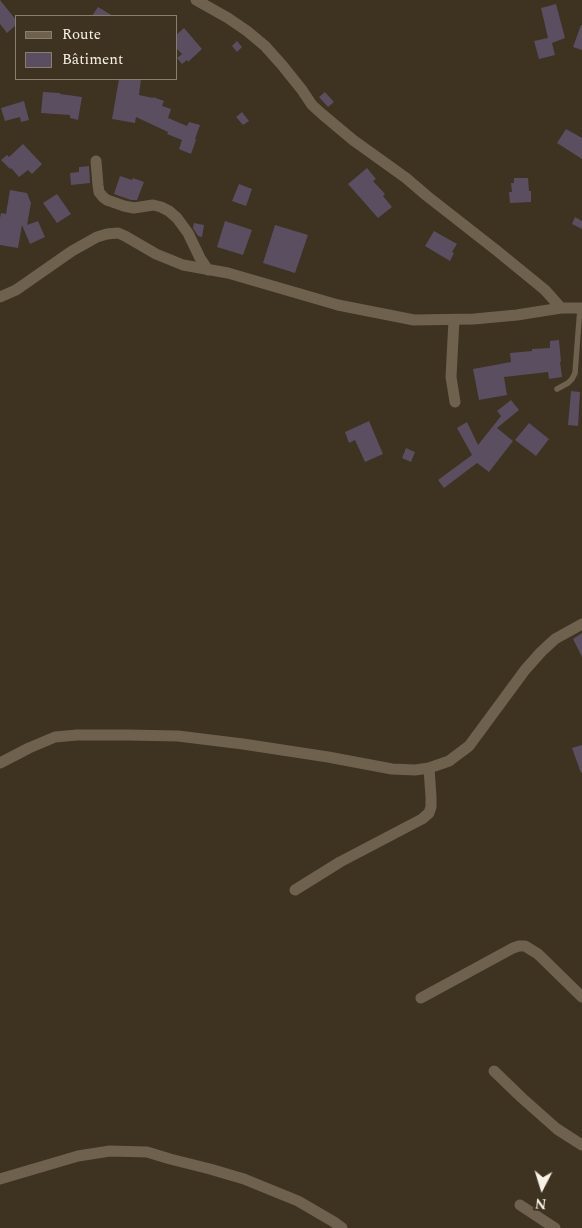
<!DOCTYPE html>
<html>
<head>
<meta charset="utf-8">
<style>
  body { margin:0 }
  #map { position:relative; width:582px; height:1228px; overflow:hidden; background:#3e3220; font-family:Spectral,serif }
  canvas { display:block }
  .legend { position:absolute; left:15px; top:15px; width:162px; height:65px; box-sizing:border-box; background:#3e3220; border:1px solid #897f70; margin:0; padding:6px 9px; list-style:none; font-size:15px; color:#f9f2e7 }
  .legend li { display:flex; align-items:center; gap:10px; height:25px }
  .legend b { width:25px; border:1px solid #897f70 }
  .north { position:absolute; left:517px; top:1163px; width:50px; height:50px; -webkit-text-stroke:4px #3e3220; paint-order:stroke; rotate:185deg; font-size:14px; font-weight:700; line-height:20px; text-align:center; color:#f9f2e7 }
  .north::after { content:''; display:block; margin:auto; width:18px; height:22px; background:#f9f2e7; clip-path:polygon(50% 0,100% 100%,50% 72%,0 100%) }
</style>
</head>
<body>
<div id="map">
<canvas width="582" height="1228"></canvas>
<ul class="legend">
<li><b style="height:6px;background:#6e614e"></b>Route</li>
<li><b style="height:14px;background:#5b4e60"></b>Bâtiment</li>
</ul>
<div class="north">N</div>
</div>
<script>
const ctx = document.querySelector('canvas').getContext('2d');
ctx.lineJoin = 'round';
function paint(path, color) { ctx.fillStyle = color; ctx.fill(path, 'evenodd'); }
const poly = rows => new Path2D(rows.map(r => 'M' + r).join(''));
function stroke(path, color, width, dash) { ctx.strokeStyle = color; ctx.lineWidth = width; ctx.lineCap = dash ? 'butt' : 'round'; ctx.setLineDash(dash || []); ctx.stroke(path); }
const building = poly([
  [0,0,16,20,16,25,7,33,0,24],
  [556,4,565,38,552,43,555,55,539,59,534,41,548,38,541,8],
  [98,7,113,16,92,16],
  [581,25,582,25,582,50,573,47],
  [184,28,202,49,188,62,187,60,182,64,177,58,182,54,176,48,176,35],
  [237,41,242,47,237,52,232,46],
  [119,79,141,79,139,95,153,98,153,97,164,101,162,106,171,109,168,118,187,126,189,122,200,125,195,139,196,140,191,154,179,149,182,140,167,134,168,132,136,117,135,123,112,119],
  [43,92,60,93,60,94,82,97,78,120,70,118,70,115,41,113],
  [325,92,334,102,328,107,319,97],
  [24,101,29,120,21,122,20,117,5,121,1,108],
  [242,112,249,121,243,125,236,117],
  [566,129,582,138,582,159,557,143],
  [23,144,42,164,32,174,28,170,19,177,11,168,10,169,1,160,7,155,9,157],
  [89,166,90,183,71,185,70,173,79,172,79,167],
  [367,168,376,179,373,181,385,194,383,196,392,207,378,218,348,184],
  [120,176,132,180,133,178,144,182,137,200,131,200,114,194],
  [514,178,528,178,529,191,531,191,531,202,510,203,509,192,512,192,511,183,514,183],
  [239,184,252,189,246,206,232,201],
  [10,190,27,193,31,203,27,225,38,221,45,237,30,244,22,225,18,248,0,245,0,218,1,213,6,214],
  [57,194,71,214,57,223,43,203],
  [575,217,582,221,582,229,572,224],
  [225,221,252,230,243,255,217,247],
  [194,223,204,225,202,237,198,236,193,228],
  [275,225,308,235,295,273,263,263],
  [434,231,457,244,452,252,454,253,450,261,425,246],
  [559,340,561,362,560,362,562,377,549,379,548,372,504,377,507,395,479,400,473,369,511,362,510,353,532,351,532,349,550,348,550,341],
  [571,391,580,392,578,426,568,425],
  [511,400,519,410,497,428,513,441,489,472,477,463,444,488,438,480,472,455,457,428,467,422,478,445,501,416,497,411],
  [369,421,383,454,365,462,355,440,349,443,345,432],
  [529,423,549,439,536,456,515,440],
  [406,448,415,452,411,462,402,458],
  [582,633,582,657,573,639],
  [582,745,582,772,581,773,572,748]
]);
const service = poly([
  [557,389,568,383,572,379,575,373,580,308]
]);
const minor = poly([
  [196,0,228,18,247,31,265,46,282,65,302,90,312,105,322,114,353,140,406,178,427,196,496,250,545,290,561,308],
  [96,161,98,185,99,192,103,197,107,200,124,206,134,208,153,205,161,207,169,211,177,218,188,233,200,258,208,270],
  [0,297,16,290,72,251,97,237,107,234,118,233,125,236,156,254,183,265,228,273,338,305,414,320,474,319,517,315,561,308,582,308],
  [454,320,451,377,455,402],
  [0,763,29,748,55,737,77,735,127,735,178,736,243,744,328,757,392,769,415,770,429,768,449,761,469,746,525,670,541,652,555,639,582,624],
  [295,890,340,862,422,819,429,813,431,807,431,797,429,768],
  [421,998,513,948,519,946,525,946,538,954,582,997],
  [494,1071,522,1098,557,1129,582,1145],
  [0,1179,78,1156,110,1151,147,1152,170,1159,210,1169,244,1179,298,1201,334,1222,342,1228],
  [520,1205,555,1228]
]);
paint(building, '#5b4e60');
stroke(service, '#6e614e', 5.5);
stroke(minor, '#6e614e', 11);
</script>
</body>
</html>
